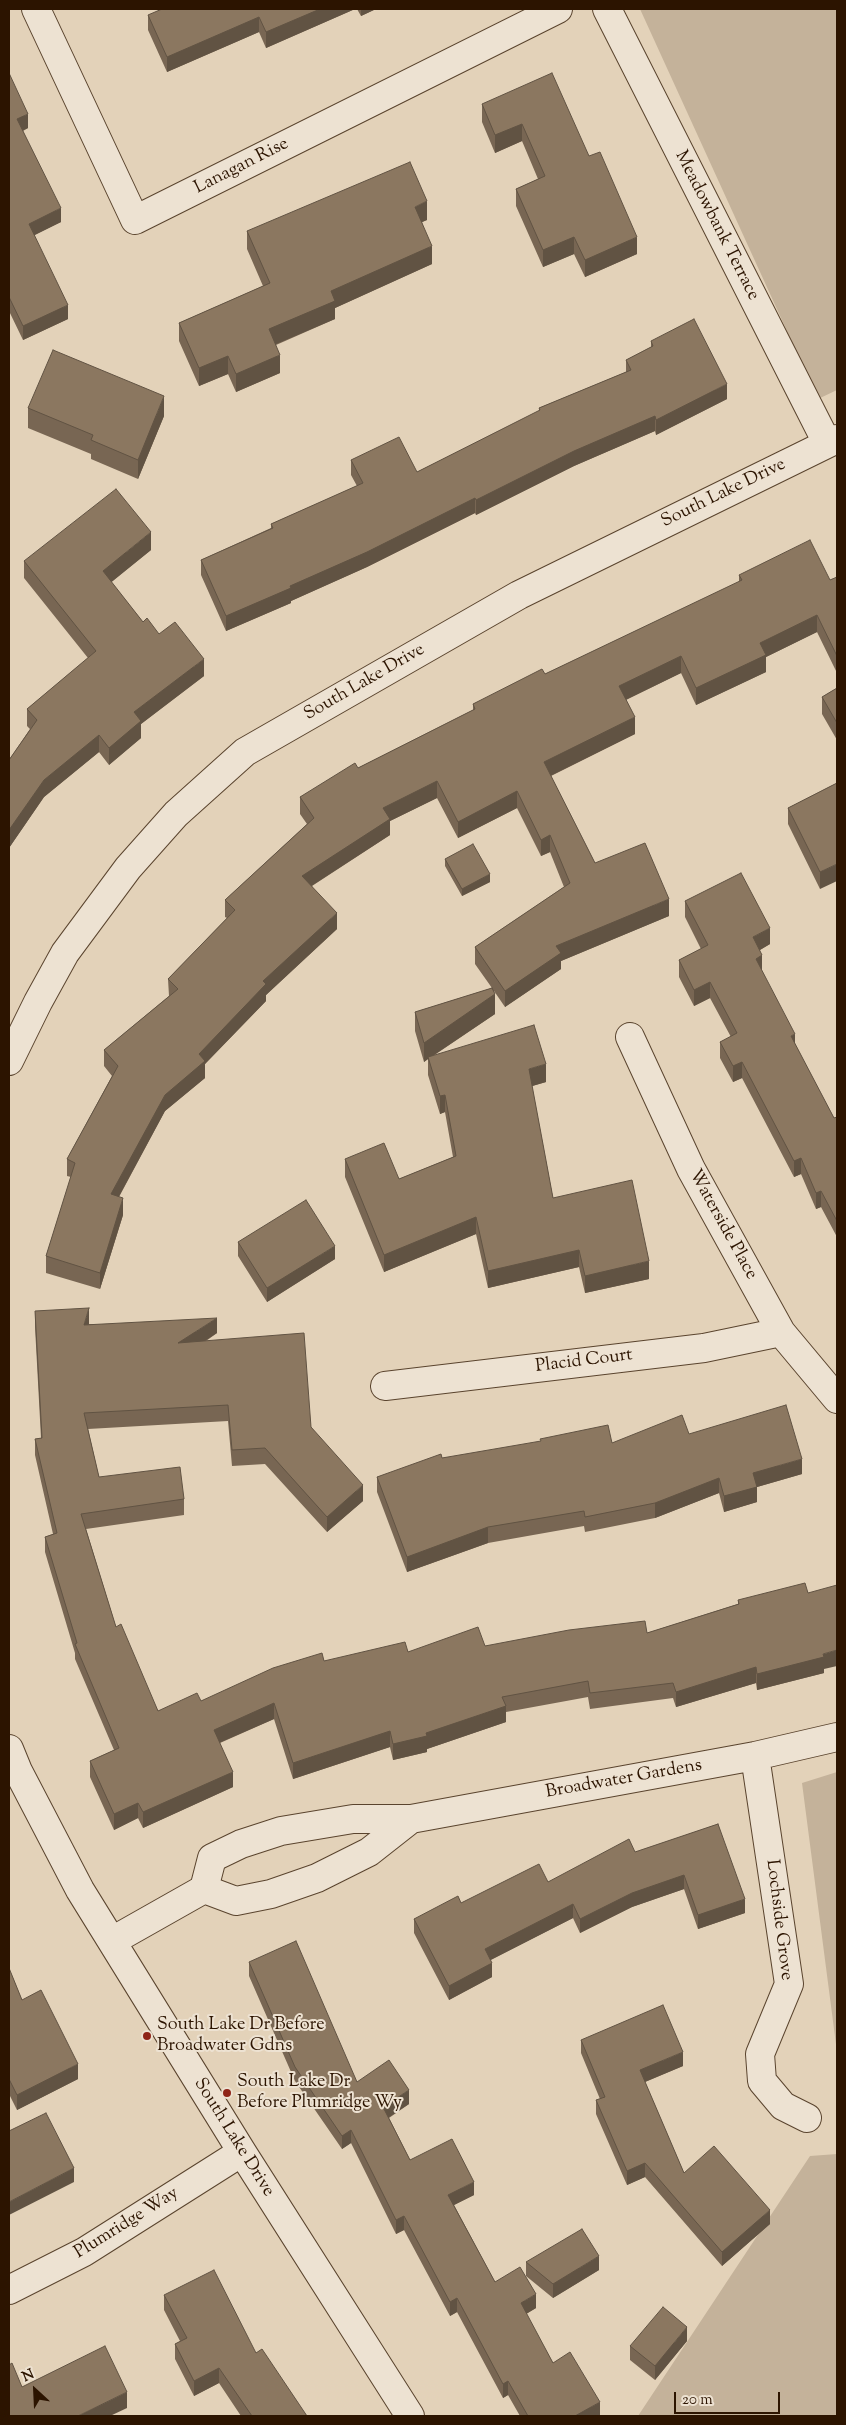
<!DOCTYPE html>
<html>
<head>
<meta charset="utf-8">
<style>
  body { margin:0 }
  #map { position:relative; width:846px; height:2425px; overflow:hidden; background:#e3d2b9; font-family:"Sorts Mill Goudy",serif }
  canvas { display:block }
  .frame { position:absolute; inset:0; border:10px solid #2c1400; pointer-events:none }
  .north { position:absolute; left:10px; top:2365px; width:50px; height:50px; -webkit-text-stroke:4px #ede2d2; paint-order:stroke; rotate:335deg; font-size:14px; font-weight:700; line-height:20px; text-align:center; color:#2c1400 }
  .north::after { content:''; display:block; margin:auto; width:18px; height:22px; background:#2c1400; clip-path:polygon(50% 0,100% 100%,50% 72%,0 100%) }
  .scale { position:absolute; left:674px; top:2392px; width:106px; height:22px; box-sizing:border-box; border:2px solid #2c1400; border-top:0; padding-left:6px; font-size:15px; line-height:18px; white-space:nowrap; color:#2c1400; -webkit-text-stroke:4px #ede2d2; paint-order:stroke }
</style>
</head>
<body>
<div id="map">
<canvas width="846" height="2425"></canvas>
<div class="frame"></div>
<div class="north">N</div>
<div class="scale">20 m</div>
</div>
<script>
const ctx = document.querySelector('canvas').getContext('2d');
ctx.lineJoin = 'round';
function paint(path, color) { ctx.fillStyle = color; ctx.fill(path, 'evenodd'); }
const poly = rows => new Path2D(rows.map(r => 'M' + r).join(''));
function stroke(path, color, width, dash) { ctx.strokeStyle = color; ctx.lineWidth = width; ctx.lineCap = dash ? 'butt' : 'round'; ctx.setLineDash(dash || []); ctx.stroke(path); }
function drawText(font, color, halo, rows, align = 'center') {
  ctx.font = font + ' "Sorts Mill Goudy",serif'; ctx.lineWidth = 4; ctx.setLineDash([]); ctx.textBaseline = 'middle'; ctx.strokeStyle = halo; ctx.fillStyle = color; for (const [text, x, y, turn = 0] of rows) {
    ctx.save(); ctx.translate(x, y); ctx.rotate((+turn || 0) * Math.PI / 180); ctx.textAlign = isNaN(turn) ? turn : align; if (halo) ctx.strokeText(text, 0, 0); ctx.fillText(text, 0, 0); ctx.restore();
  }
}
const green = poly([
  [640,9,837,9,837,390,818,399],
  [837,1772,837,2052,802,1783],
  [837,2154,837,2416,638,2416,810,2156]
]);
const minor = poly([
  [36,9,135,220,558,9],
  [607,9,827,443],
  [630,1037,691,1169,781,1332,837,1399],
  [9,1061,38,1002,65,953,128,868,176,814,245,752,519,595,837,439],
  [385,1386,704,1348,781,1332],
  [9,1749,18,1771,80,1890,242,2152,410,2416],
  [755,1756,789,1984,760,2054,762,2081,783,2106,807,2118],
  [204,1889,236,1901,271,1894,317,1878,369,1852,411,1819],
  [112,1941,204,1889,212,1858,241,1844,281,1831,353,1819,411,1819,755,1756,837,1737],
  [9,2290,84,2252,242,2152]
]);
const wall = poly([
  [355,9,266,48,259,32,167,72,148,30,148,15],
  [357,9,376,9,361,16],
  [9,73,28,128,23,131,61,222,34,235,68,319,23,340,9,311],
  [482,104,589,156,637,254,585,277,574,254,543,267,516,206,516,189,538,179,522,141,495,153,482,122],
  [427,220,422,222,432,264,335,308,335,319,276,345,280,373,236,392,228,374,199,386,179,341,179,323,263,286,247,249,247,231],
  [651,341,727,399,656,435,655,431,574,466,476,515,475,513,367,567,291,601,291,603,226,631,201,575,201,560,271,528,271,524,357,486,351,475,351,460,417,472,539,411,539,408,626,372,626,360,651,347],
  [28,408,164,416,138,479,91,459,91,454,28,428],
  [151,550,111,582,143,622,159,634,204,676,141,724,141,738,109,765,99,752,44,797,9,848,9,760,30,729,27,726,27,709,88,658,24,578,24,561],
  [739,575,830,580,837,577,837,673,817,632,766,657,766,672,696,705,681,673,626,700,635,734,551,776,595,863,669,916,561,961,561,969,505,1007,494,991,495,1014,433,1056,546,1082,532,1086,553,1198,649,1279,585,1293,579,1267,488,1288,476,1234,384,1272,345,1177,345,1159,399,1179,453,1157,445,1112,440,1114,428,1075,428,1059,424,1062,415,1031,415,1012,492,988,475,964,475,947,564,887,550,852,541,856,517,808,458,838,437,798,390,821,390,835,312,886,337,929,266,995,266,1001,205,1064,205,1078,165,1111,119,1197,123,1215,100,1289,46,1273,46,1256,71,1177,67,1176,67,1159,112,1076,104,1066,104,1050,169,996,168,979,227,918,225,917,225,900,307,824,300,814,300,797,473,710,473,704,545,674,739,582],
  [837,688,837,740,822,714,822,697],
  [837,783,820,889,788,824,788,808],
  [445,859,490,882,462,896,445,866],
  [685,901,770,944,760,950,762,971,795,1044,834,1118,837,1117,837,1237,821,1207,816,1209,801,1174,794,1177,742,1078,733,1082,720,1058,720,1042,731,1037,710,998,694,1006,679,977,679,960,701,949,685,917],
  [238,1242,335,1259,267,1302,238,1256],
  [35,1311,89,1324,217,1333,206,1341,311,1427,363,1501,327,1532,265,1464,232,1466,228,1421,88,1429,99,1477,184,1499,184,1515,86,1529,116,1627,158,1711,201,1701,324,1661,408,1652,647,1633,738,1604,738,1600,824,1669,824,1673,757,1690,756,1683,676,1707,673,1698,590,1709,588,1697,506,1712,506,1722,427,1749,427,1752,393,1760,390,1747,293,1779,274,1719,220,1743,233,1787,143,1828,138,1818,114,1830,90,1777,90,1761,114,1750,75,1659,75,1653,45,1552,45,1537,53,1534,35,1455,35,1439,41,1438,35,1327],
  [689,1434,802,1474,757,1487,757,1502,724,1512,719,1493,655,1518,585,1532,584,1526,488,1543,407,1572,377,1492,377,1477,442,1458,612,1443],
  [718,1824,745,1913,698,1929,684,1889,632,1907,580,1933,573,1918,490,1960,492,1977,449,2000,414,1933,414,1919,461,1903,548,1882],
  [249,1962,357,2082,409,2104,389,2118,410,2160,474,2195,454,2205,495,2282,536,2308,526,2314,553,2363,600,2416,520,2416,508,2395,503,2398,457,2312,450,2316,404,2230,396,2234,351,2143,342,2149,295,2081,249,1976],
  [9,1968,22,2000,78,2079,17,2110,9,2094],
  [581,2040,683,2066,645,2082,684,2173,770,2224,722,2266,645,2177,627,2185,596,2114,596,2100,600,2099,581,2053],
  [526,2262,599,2270,553,2298,526,2276],
  [164,2295,256,2353,307,2416,241,2416,219,2383,194,2396,175,2359,175,2344,180,2341,164,2310],
  [687,2341,655,2380,630,2360,630,2346]
]);
const shadedWall = poly([
  [320,9,355,9,266,48,266,32],
  [361,9,376,9,361,16],
  [259,17,259,32,167,72,167,57],
  [28,114,28,128,17,133,17,119],
  [522,124,522,141,495,153,495,135],
  [427,201,427,220,415,225,415,207],
  [61,208,61,222,29,238,29,224],
  [574,237,574,254,543,267,543,250],
  [637,237,637,254,585,277,585,260],
  [432,246,432,264,335,308,335,319,269,347,269,329,331,291],
  [68,305,68,319,23,340,23,326],
  [280,355,280,373,236,392,236,374],
  [228,356,228,374,199,386,199,368],
  [727,384,727,399,656,435,656,420],
  [164,396,164,416,138,479,138,460],
  [655,416,655,431,574,466,476,515,476,500,574,451],
  [475,498,475,513,367,567,291,601,291,603,226,631,226,616,290,586],
  [151,532,151,550,103,589,103,571],
  [817,615,817,632,766,657,766,672,696,705,696,688,760,643],
  [681,656,681,673,619,703,619,686],
  [204,659,204,676,141,724,141,738,109,765,109,748,134,712],
  [635,717,635,734,544,779,544,762],
  [99,735,99,752,44,797,9,848,9,830,44,780],
  [437,781,437,798,390,821,390,835,302,892,302,876,383,808],
  [517,791,517,808,458,838,458,822],
  [550,835,550,852,541,856,541,840],
  [837,864,837,881,820,889,820,872],
  [490,874,490,882,462,896,462,889],
  [669,899,669,916,561,961,561,969,505,1007,505,991,556,946],
  [337,913,337,929,266,995,266,1001,205,1064,205,1078,165,1111,111,1211,111,1194,165,1095,199,1054,263,981],
  [770,928,770,944,753,954,753,937],
  [762,955,762,971,756,959],
  [710,982,710,998,694,1006,694,990],
  [495,994,495,1014,428,1059,428,1057,428,1059,424,1062,424,1043],
  [795,1034,795,1050,791,1036],
  [742,1062,742,1078,733,1082,733,1066],
  [546,1064,546,1082,529,1087,529,1069],
  [445,1095,445,1112,440,1114,440,1096],
  [801,1158,801,1174,794,1177,794,1161],
  [821,1191,821,1207,816,1209,816,1193],
  [123,1198,123,1215,100,1289,100,1273],
  [476,1217,476,1234,384,1272,384,1255],
  [335,1246,335,1259,267,1302,267,1288],
  [579,1250,579,1267,488,1288,488,1271],
  [649,1261,649,1279,585,1293,585,1276],
  [89,1308,89,1324,84,1340,84,1325],
  [217,1318,217,1333,178,1358,178,1343],
  [802,1459,802,1474,757,1487,757,1502,724,1512,724,1496,753,1473],
  [719,1478,719,1493,655,1518,655,1503],
  [363,1485,363,1501,327,1532,327,1517],
  [488,1527,488,1543,407,1572,407,1557],
  [837,1650,837,1666,824,1669,824,1673,757,1690,757,1674],
  [756,1667,756,1683,676,1707,676,1692],
  [274,1703,274,1719,214,1745,214,1730],
  [506,1706,506,1722,427,1749,427,1752,393,1760,393,1744],
  [390,1731,390,1747,293,1779,293,1763],
  [233,1772,233,1787,143,1828,143,1812],
  [138,1803,138,1818,114,1830,114,1814],
  [684,1875,684,1889,632,1907,580,1933,580,1919,632,1893],
  [745,1899,745,1913,698,1929,698,1915],
  [573,1904,573,1918,485,1963,485,1949],
  [492,1963,492,1977,449,2000,449,1986],
  [683,2052,683,2066,640,2084,640,2070],
  [78,2064,78,2079,17,2110,17,2095],
  [409,2090,409,2104,383,2121,383,2107],
  [351,2130,351,2143,342,2149,342,2136],
  [645,2163,645,2177,627,2185,627,2171],
  [74,2168,74,2182,9,2215,9,2202],
  [474,2182,474,2195,448,2208,448,2195],
  [770,2210,770,2224,722,2266,722,2252],
  [404,2216,404,2230,396,2234,396,2220],
  [599,2256,599,2270,553,2298,553,2284],
  [536,2294,536,2308,521,2317,521,2303],
  [457,2298,457,2312,450,2316,450,2302],
  [687,2327,687,2341,655,2380,655,2366],
  [219,2368,219,2383,194,2396,194,2381],
  [508,2381,508,2395,503,2398,503,2384],
  [127,2392,127,2408,110,2416,78,2416],
  [600,2402,600,2416,575,2416]
]);
const building = poly([
  [162,9,320,9,266,32,259,17,167,57,148,15,162,9],
  [9,73,28,114,17,119,61,208,29,224,68,305,23,326,9,297,9,73],
  [552,73,589,156,600,152,637,237,585,260,574,237,543,250,516,189,545,176,522,124,495,135,482,104,552,73],
  [410,162,427,201,415,207,432,246,331,291,335,301,269,329,280,355,236,374,228,356,199,368,179,323,270,283,247,231,410,162],
  [694,319,727,384,656,420,655,416,574,451,476,500,475,498,367,552,290,586,291,588,226,616,201,560,273,528,271,524,363,483,351,460,399,437,417,472,540,410,539,408,631,370,626,360,653,346,651,341,694,319],
  [53,350,164,396,138,460,91,440,93,435,28,408,53,350],
  [116,489,151,532,103,571,143,622,147,618,159,634,175,622,204,659,134,712,141,721,109,748,99,735,44,780,9,830,9,760,37,720,27,709,96,651,24,561,116,489],
  [810,540,830,580,837,577,837,656,817,615,760,643,766,655,696,688,681,656,619,686,635,717,544,762,595,863,645,843,669,899,556,946,561,953,505,991,475,947,570,883,550,835,541,840,517,791,458,822,437,781,383,808,390,819,302,876,337,913,263,981,266,984,199,1054,205,1061,165,1095,111,1194,123,1198,100,1273,46,1256,75,1163,67,1159,118,1066,104,1050,178,989,168,979,235,910,225,900,314,818,300,797,355,763,358,768,475,709,473,704,542,669,545,674,742,580,739,575,810,540],
  [837,688,837,723,822,697,837,688],
  [837,783,837,864,820,872,788,808,837,783],
  [473,844,490,874,462,889,445,859,473,844],
  [741,873,770,928,753,937,762,955,756,959,795,1034,791,1036,834,1118,837,1117,837,1221,821,1191,816,1193,801,1158,794,1161,742,1062,733,1066,720,1042,737,1033,710,982,694,990,679,960,708,945,685,901,741,873],
  [492,988,495,994,424,1043,415,1012,492,988],
  [534,1025,546,1064,529,1069,553,1198,632,1180,649,1261,585,1276,579,1250,488,1271,476,1217,384,1255,345,1159,384,1143,399,1179,456,1156,445,1095,440,1096,428,1057,534,1025],
  [306,1200,335,1246,267,1288,238,1242,306,1200],
  [89,1308,84,1325,217,1318,178,1343,304,1333,311,1427,363,1485,327,1517,265,1448,232,1450,228,1405,84,1413,99,1477,180,1467,184,1499,81,1514,116,1627,121,1624,158,1711,197,1693,201,1701,273,1668,322,1653,324,1661,405,1642,408,1652,478,1627,485,1646,569,1630,645,1621,647,1633,739,1604,738,1600,805,1583,808,1593,837,1585,837,1650,823,1654,824,1657,757,1674,756,1667,676,1692,673,1683,590,1693,588,1681,502,1697,506,1706,426,1733,427,1736,393,1744,390,1731,293,1763,274,1703,214,1730,233,1772,143,1812,138,1803,114,1814,90,1761,119,1748,75,1644,77,1643,45,1537,57,1533,35,1439,42,1438,35,1311,89,1308],
  [786,1405,802,1459,753,1473,757,1487,724,1496,719,1478,655,1503,585,1517,584,1511,488,1527,407,1557,377,1477,441,1454,442,1458,541,1441,540,1439,608,1425,612,1443,682,1415,689,1434,786,1405],
  [718,1824,745,1899,698,1915,684,1875,632,1893,580,1919,573,1904,485,1949,492,1963,449,1986,414,1919,458,1896,461,1903,539,1864,548,1882,629,1839,635,1852,718,1824],
  [296,1941,357,2082,389,2060,409,2090,383,2107,410,2160,452,2139,474,2182,448,2195,495,2282,520,2267,536,2294,521,2303,553,2363,570,2352,600,2402,575,2416,528,2416,508,2381,503,2384,457,2298,450,2302,404,2216,396,2220,351,2130,342,2136,295,2067,249,1962,296,1941],
  [9,1968,22,2000,41,1990,78,2064,17,2095,9,2079,9,1968],
  [663,2005,683,2052,640,2070,684,2173,714,2146,770,2210,722,2252,645,2163,627,2171,596,2100,605,2097,581,2040,663,2005],
  [46,2113,74,2168,9,2202,9,2131,46,2113],
  [582,2229,599,2256,553,2284,526,2262,582,2229],
  [214,2270,256,2353,262,2349,307,2416,252,2416,219,2368,194,2381,175,2344,187,2338,164,2295,214,2270],
  [663,2307,687,2327,655,2366,630,2346,663,2307],
  [105,2346,127,2392,78,2416,9,2416,9,2365,12,2363,22,2387,105,2346]
]);
const markers = [
  [147,2036,5,"#8f2418"],
  [227,2093,5,"#8f2418"]
];
const streetNames = [
  ["Lanagan Rise",242,167,-27],
  ["Meadowbank Terrace",716,226,63],
  ["South Lake Drive",724,494,-26],
  ["South Lake Drive",365,683,-30],
  ["Waterside Place",722,1225,61],
  ["Placid Court",584,1362,-7],
  ["Broadwater Gardens",624,1780,-10],
  ["Lochside Grove",778,1920,83],
  ["South Lake Drive",233,2138,58],
  ["Plumridge Way",127,2224,-32]
];
const poiNames = [
  ["South Lake Dr Before",157,2026],
  ["Broadwater Gdns",157,2047],
  ["South Lake Dr",237,2083],
  ["Before Plumridge Wy",237,2104]
];
paint(green, '#c4b29a');
stroke(minor, '#5a442e', 30);
stroke(minor, '#ede2d2', 28);
paint(wall, '#786653');
paint(shadedWall, '#615343');
paint(building, '#8b7760');
stroke(building, '#615343', 1);
for (const [x, y, r, color] of markers) { const dot = new Path2D(); dot.arc(x, y, r, 0, 2 * Math.PI); ctx.fillStyle = color; ctx.fill(dot); stroke(dot, '#ede2d2', 2); }
drawText('18px', '#2c1400', '#ede2d2', streetNames);
drawText('18px', '#2c1400', '#ede2d2', poiNames, 'left');
</script>
</body>
</html>
